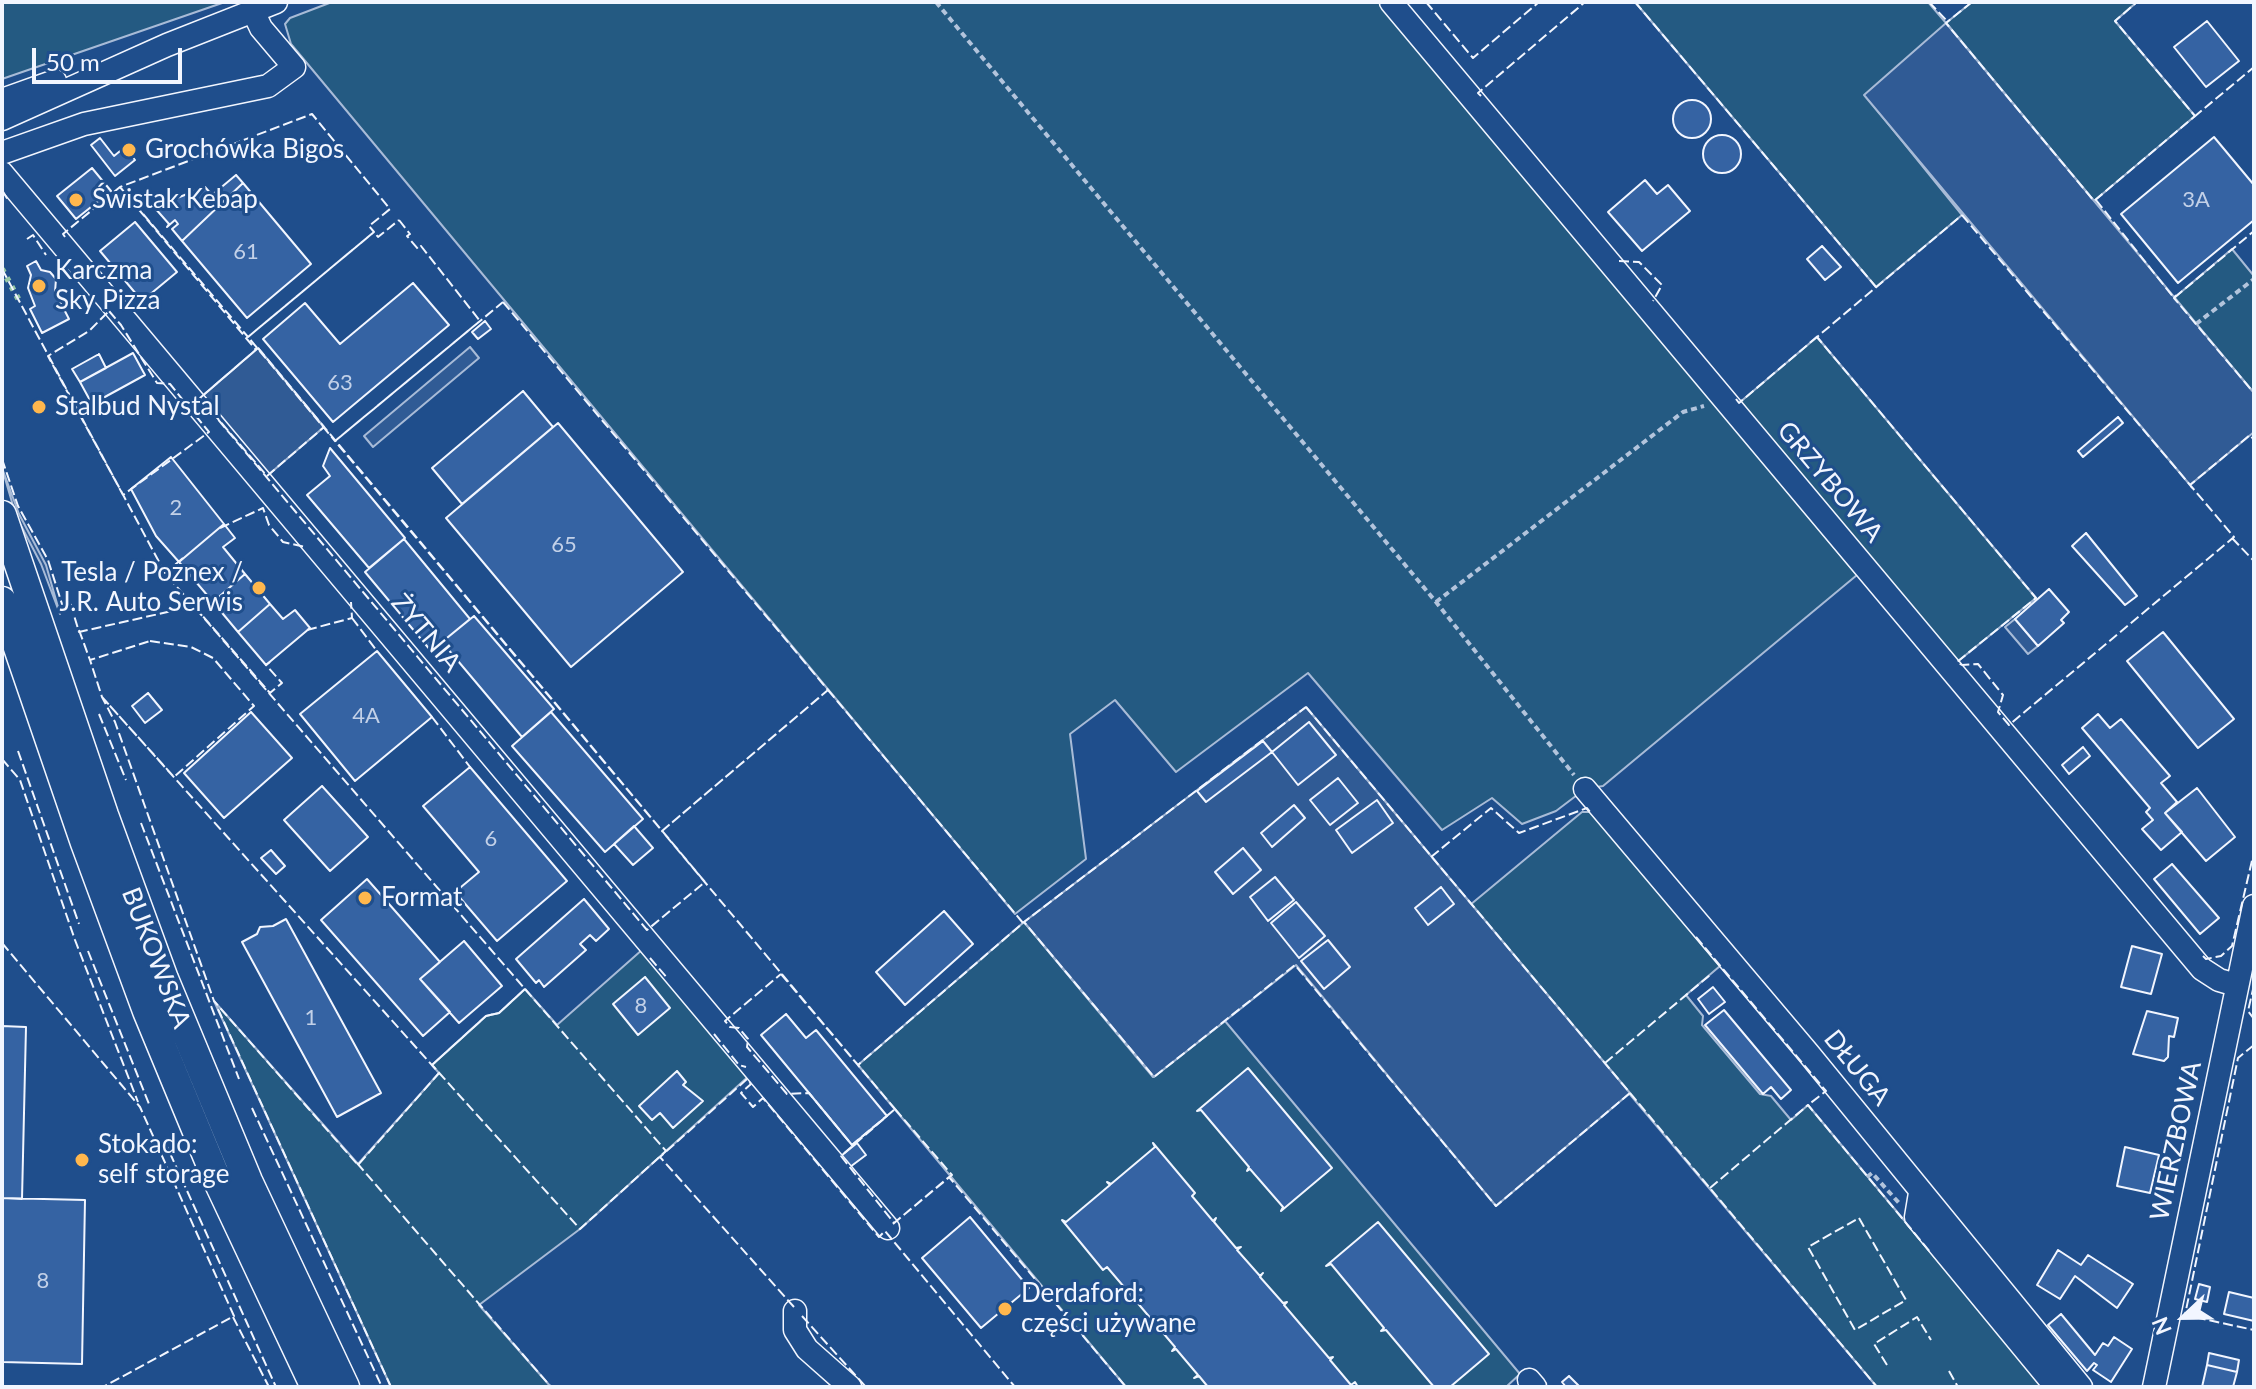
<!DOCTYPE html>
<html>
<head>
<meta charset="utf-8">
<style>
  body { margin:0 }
  #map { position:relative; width:2256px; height:1389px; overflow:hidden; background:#1f4e8c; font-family:Lato,sans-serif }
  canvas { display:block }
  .frame { position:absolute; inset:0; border:4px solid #f2f6ff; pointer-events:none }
  .north { position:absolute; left:2144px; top:1277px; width:80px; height:80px; -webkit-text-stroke:6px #1f4e8c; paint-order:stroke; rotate:248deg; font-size:22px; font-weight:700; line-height:32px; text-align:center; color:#f2f6ff }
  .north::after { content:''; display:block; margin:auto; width:28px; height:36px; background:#f2f6ff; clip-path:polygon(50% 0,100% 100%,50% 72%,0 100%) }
  .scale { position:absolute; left:32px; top:48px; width:150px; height:36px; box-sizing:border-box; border:4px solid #f2f6ff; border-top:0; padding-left:10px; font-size:24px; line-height:28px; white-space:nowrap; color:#f2f6ff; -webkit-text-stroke:6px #1f4e8c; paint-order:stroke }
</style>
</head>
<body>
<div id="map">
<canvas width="2256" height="1389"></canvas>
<div class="frame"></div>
<div class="north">N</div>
<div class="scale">50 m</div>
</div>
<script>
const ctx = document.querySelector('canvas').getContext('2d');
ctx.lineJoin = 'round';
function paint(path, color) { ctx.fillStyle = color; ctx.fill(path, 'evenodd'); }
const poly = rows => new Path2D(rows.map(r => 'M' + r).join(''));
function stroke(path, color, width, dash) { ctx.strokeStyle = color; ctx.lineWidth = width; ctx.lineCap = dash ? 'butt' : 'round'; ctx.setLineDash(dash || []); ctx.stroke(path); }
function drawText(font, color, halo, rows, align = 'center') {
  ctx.font = font + ' Lato,sans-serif'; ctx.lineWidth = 6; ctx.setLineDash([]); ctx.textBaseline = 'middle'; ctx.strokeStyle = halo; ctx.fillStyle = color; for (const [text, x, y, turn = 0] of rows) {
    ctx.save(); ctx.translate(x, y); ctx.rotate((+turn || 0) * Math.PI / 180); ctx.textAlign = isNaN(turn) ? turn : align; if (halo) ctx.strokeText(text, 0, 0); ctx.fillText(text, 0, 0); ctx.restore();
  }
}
const green = poly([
  [2,2,225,2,2,79,2,2],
  [332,2,1379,2,1857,575,1603,786,1585,789,1556,811,1522,824,1492,798,1442,830,1308,673,1176,772,1115,700,1070,734,1086,859,1015,914,291,44,285,24,290,18,332,2],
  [1635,2,1928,2,1946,23,1972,2,2137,2,2115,21,2195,116,2094,201,1947,24,1865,95,1962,215,1876,287,1635,2],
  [2232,249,2254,276,2254,393,2174,298,2232,249],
  [1817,337,2036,598,1957,662,1739,403,1817,337],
  [1582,812,1591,812,1720,966,1686,995,1703,1016,1702,1025,1760,1094,1771,1096,1791,1120,1808,1105,2043,1387,1877,1387,1470,905,1582,812],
  [1024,922,1153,1077,1225,1021,1520,1374,1506,1387,1126,1387,858,1065,1024,922],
  [643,949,751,1074,580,1229,479,1305,551,1387,391,1387,214,1001,358,1164,439,1073,432,1065,486,1016,499,1013,525,989,557,1025,643,949]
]);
const parking = poly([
  [1946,23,2254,393,2254,432,2190,485,1864,95,1946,23],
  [470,347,479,358,373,447,364,436,470,347],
  [258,348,324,427,267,476,200,398,258,348],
  [2,468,19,514,46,565,60,614,41,564,16,516,2,468],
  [2015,619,2038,646,2028,654,2005,627,2015,619],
  [1306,707,1630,1093,1496,1206,1296,965,1154,1077,1024,922,1306,707]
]);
const building = poly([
  [2207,21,2239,61,2206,87,2174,47,2207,21],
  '1673 119a19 19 0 1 1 38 0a19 19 0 1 1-38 0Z',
  '1703 154a19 19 0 1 1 38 0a19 19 0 1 1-38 0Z',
  [2214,137,2254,185,2254,220,2178,283,2121,214,2214,137],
  [100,138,114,156,125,147,135,160,115,176,91,145,100,138],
  [92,168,111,191,76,219,57,196,92,168],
  [236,175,243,183,182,241,172,229,178,224,175,220,167,227,169,224,154,207,205,187,212,195,236,175],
  [1645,180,1657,194,1668,185,1690,211,1642,251,1608,212,1645,180],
  [243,183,311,264,247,318,182,241,243,183],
  [135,222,177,272,142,301,100,251,135,222],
  [1822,246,1841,267,1825,280,1807,259,1822,246],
  [36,261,41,270,50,272,56,279,55,292,69,319,42,333,30,309,35,306,28,288,31,275,27,266,36,261],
  [413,283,449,325,333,422,263,339,305,303,340,344,413,283],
  [485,321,491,329,478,339,472,332,485,321],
  [133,353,145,375,92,404,80,382,133,353],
  [99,354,106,368,80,382,72,369,99,354],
  [523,391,553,427,462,504,432,468,523,391],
  [2118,417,2123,423,2083,457,2078,451,2118,417],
  [558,423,683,572,571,667,446,518,558,423],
  [330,448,405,538,369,568,307,495,330,476,323,466,330,448],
  [171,457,224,524,179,562,156,536,131,489,171,457],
  [224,524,235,538,223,547,245,574,213,602,179,562,224,524],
  [2086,533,2137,596,2125,605,2072,546,2086,533],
  [404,539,470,619,431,651,365,572,404,539],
  [245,574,270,604,238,632,213,602,245,574],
  [2049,589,2069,612,2061,620,2064,623,2038,646,2015,619,2049,589],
  [270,604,283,619,295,610,310,628,266,665,238,632,270,604],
  [474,616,554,709,522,737,442,642,474,616],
  [2163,632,2234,719,2198,748,2127,661,2163,632],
  [377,651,432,717,355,781,300,714,377,651],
  [148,693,162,710,145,723,132,706,148,693],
  [251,712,292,758,224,818,184,773,251,712],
  [551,712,643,819,605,852,512,746,551,712],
  [2098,714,2110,728,2121,719,2170,776,2161,783,2177,802,2165,813,2182,832,2161,850,2142,829,2153,820,2146,812,2150,808,2082,728,2098,714],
  [1309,722,1336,755,1298,785,1272,752,1309,722],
  [1263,741,1272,752,1206,802,1197,791,1263,741],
  [2083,747,2090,756,2069,774,2062,765,2083,747],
  [470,767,567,881,497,941,455,892,479,872,423,806,470,767],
  [1338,778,1358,803,1330,825,1310,800,1338,778],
  [322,786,368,837,330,871,284,820,322,786],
  [2197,788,2235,837,2206,861,2165,813,2197,788],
  [1377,800,1393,823,1352,853,1336,830,1377,800],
  [1294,805,1305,818,1272,847,1261,833,1294,805],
  [634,826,653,848,633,865,614,844,634,826],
  [1243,848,1261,870,1233,894,1215,872,1243,848],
  [271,850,285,866,276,874,261,858,271,850],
  [2172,864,2219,918,2200,934,2154,879,2172,864],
  [1275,877,1294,900,1268,921,1250,897,1275,877],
  [367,879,440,962,420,979,450,1012,423,1036,321,920,367,879],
  [1441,887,1454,904,1428,925,1415,908,1441,887],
  [584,899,609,929,596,941,590,935,580,944,586,950,544,987,539,980,536,983,516,959,584,899],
  [1296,902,1325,936,1299,958,1271,923,1296,902],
  [944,911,973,944,905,1005,876,972,944,911],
  [286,919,381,1093,337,1117,242,942,257,934,260,927,273,926,286,919],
  [1328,940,1350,967,1324,989,1301,961,1328,940],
  [464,941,502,986,459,1023,420,979,464,941],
  [2132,946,2162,954,2151,994,2121,987,2132,946],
  [645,977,670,1008,638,1035,613,1004,645,977],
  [1713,987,1725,1002,1709,1014,1698,999,1713,987],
  [1724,1010,1791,1090,1781,1099,1771,1087,1763,1094,1705,1025,1724,1010],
  [2147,1011,2178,1018,2174,1037,2169,1036,2168,1057,2164,1061,2133,1054,2147,1011],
  [786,1014,806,1038,816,1030,887,1116,852,1145,761,1035,786,1014],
  [2,1026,26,1027,22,1199,2,1198,2,1026],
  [1248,1068,1332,1168,1281,1211,1283,1207,1250,1169,1247,1171,1249,1167,1201,1110,1197,1111,1248,1068],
  [677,1071,686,1082,683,1085,703,1101,673,1128,660,1113,652,1120,639,1106,677,1071],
  [857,1143,866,1155,850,1167,841,1156,857,1143],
  [1153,1143,1195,1193,1192,1196,1213,1221,1216,1218,1214,1222,1236,1248,1241,1247,1237,1250,1260,1276,1263,1273,1260,1277,1283,1303,1287,1302,1284,1305,1329,1358,1333,1357,1330,1360,1351,1385,1355,1382,1358,1387,1208,1387,1199,1376,1194,1378,1198,1375,1176,1349,1172,1351,1175,1347,1107,1267,1103,1270,1062,1220,1066,1222,1110,1185,1107,1182,1111,1184,1155,1147,1153,1143],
  [2125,1147,2159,1155,2150,1193,2117,1186,2125,1147],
  [2,1198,85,1200,82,1364,2,1362,2,1198],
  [970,1217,1029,1288,981,1328,922,1258,970,1217],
  [1378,1222,1489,1354,1450,1387,1434,1387,1386,1330,1381,1331,1384,1328,1331,1264,1326,1266,1378,1222],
  [2058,1250,2081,1265,2088,1255,2133,1284,2117,1308,2075,1276,2060,1299,2037,1285,2058,1250],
  [2199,1284,2210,1287,2207,1302,2195,1299,2199,1284],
  [2229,1292,2254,1298,2254,1321,2224,1314,2229,1292],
  [2061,1314,2095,1355,2103,1343,2108,1346,2114,1337,2132,1349,2111,1382,2093,1370,2097,1365,2094,1363,2087,1371,2048,1325,2061,1314],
  [2209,1353,2239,1360,2237,1372,2207,1365,2209,1353],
  [2207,1365,2237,1372,2233,1387,2202,1387,2207,1365],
  [1569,1376,1580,1387,1566,1387,1562,1382,1569,1376]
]);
const path = poly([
  [936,2,1436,602,1574,775],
  [2196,324,2254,279],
  [1436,602,1683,412,1704,406],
  [1867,1177,1872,1173,1899,1203]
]);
const minor = poly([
  [1391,2,2202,969,2219,980,2236,985],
  [2,100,55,81],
  [2,119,167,45,276,2],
  [2,153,84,124,268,86,294,67,261,28,253,11],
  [2,173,888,1228],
  [1585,789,1809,1054,2081,1387],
  [1920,1193,1916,1217,2056,1387],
  [795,1311,795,1330,807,1349,850,1387],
  [1529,1380,1535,1387],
  [2154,1387,2254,906]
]);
const major = poly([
  [2,515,104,815,164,979,248,1181,345,1387],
  [2,601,85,843,147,1011,215,1175,315,1387]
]);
const hedge = poly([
  [2,269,20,302]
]);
const fence = poly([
  [1426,2,1473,58,1539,2],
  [1635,2,1876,287,1873,290],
  [1929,2,1948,22],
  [1972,2,1946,23,2094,201,2195,116,2115,21,2137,2],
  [1481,96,1478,93,1585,2],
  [2194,117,2254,67],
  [120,187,256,350],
  [2,190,8,200],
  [2096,200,2174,298,2254,231],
  [1962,215,2234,537,2009,725,1998,712,2003,695,1978,664,1962,665,1957,662,2036,598,1817,337,1962,215],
  [399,220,410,234,407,236,418,249,421,246,480,321,335,441,248,337,374,232,378,237,399,220],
  [65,237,63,234,120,187,312,114,390,209,369,226,374,232,248,337,120,187],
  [27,239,33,235,46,255],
  [1619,261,1639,262,1662,285,1653,301],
  [2,269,165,573],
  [2176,295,2174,298,2254,393],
  [503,302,828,690,662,831,335,441,503,302],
  [109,311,121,325,157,383,170,384,209,432,123,495,48,356,89,331,109,311],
  [258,348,705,882,647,930,200,398,258,348],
  [258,348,324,427,267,476,200,398,258,348],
  [1736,399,1739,403,1818,336],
  [2,459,18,506,48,560,62,604,70,602,79,632,194,606],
  [2192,488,2190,485,2250,435,2254,440],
  [220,528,263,508,269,525,283,542,305,547],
  [2232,538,2254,561],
  [183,558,165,573,525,989,499,1013,486,1016,432,1065],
  [194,606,270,693,282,683,266,665,270,662],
  [352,618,377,651],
  [79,630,90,660],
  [307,630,352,618,351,602],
  [150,641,191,647,213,658,254,706,174,777,102,697,90,660,150,641],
  [828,690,1023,923,858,1065,662,831,828,690],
  [102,697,439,1073,358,1165,214,1001,115,722,102,697],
  [1306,707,1630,1093,1496,1206,1295,965,1154,1077,1024,922,1306,707],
  [99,714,126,780],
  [432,717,470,767],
  [18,751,79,924],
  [2,759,20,780,75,940,138,1102],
  [141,823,239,1079],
  [1431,857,1491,808,1519,833,1587,808,1590,812],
  [1696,937,1826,1091,1808,1105],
  [2,943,140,1107,234,1316,103,1387],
  [88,951,149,1104],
  [2203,956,2206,959,2221,956,2232,946,2254,852],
  [650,958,668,979],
  [781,974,895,1109,852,1145,809,1093,787,1094,747,1047,748,1039,739,1028,730,1027,725,1021,781,974],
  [2254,985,2248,1011,2254,1019],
  [525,989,666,1151,580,1229,432,1065,486,1016,499,1013,525,989],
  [218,1009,391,1387],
  [714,1034,739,1065,746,1067],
  [2254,1045,2238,1058,2185,1315,2254,1330],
  [1605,1063,1710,975],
  [1630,1093,1877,1387],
  [252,1108,382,1387],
  [895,1109,952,1175,894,1223,841,1156,895,1109],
  [164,1140,276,1387],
  [357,1163,551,1387],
  [1710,1188,1808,1105,1931,1253],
  [1859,1218,1906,1300,1855,1330,1808,1247,1859,1218],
  [893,1224,949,1177,1126,1387],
  [794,1307,660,1157,747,1079,751,1084,741,1093,753,1107,763,1098,879,1237,885,1231,1015,1387],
  [802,1316,866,1387],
  [233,1317,269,1387],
  [1887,1365,1874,1344,1917,1317,1931,1340],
  [1949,1371,1958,1387]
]);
const markers = [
  [129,150,8,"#ffb74d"],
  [76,200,8,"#ffb74d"],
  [39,286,8,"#ffb74d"],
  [39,407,8,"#ffb74d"],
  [259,588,8,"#ffb74d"],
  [365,898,8,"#ffb74d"],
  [82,1160,8,"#ffb74d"],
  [1005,1309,8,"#ffb74d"]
];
const numberNames = [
  ["3A",2196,200],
  ["61",246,252],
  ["63",340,383],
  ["2",176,508],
  ["65",564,545],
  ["4A",366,716],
  ["6",491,839],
  ["8",641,1006],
  ["1",311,1018],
  ["8",43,1281]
];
const poiNames = [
  ["Grochówka Bigos",145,150],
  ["Świstak Kebap",92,200],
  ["Karczma",55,271],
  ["Sky Pizza",55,301],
  ["Stalbud Nystal",55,407],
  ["Tesla / Poznex /",243,573,"right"],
  ["J.R. Auto Serwis",243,603,"right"],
  ["Format",381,898],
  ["Stokado:",98,1145],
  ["self storage",98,1175],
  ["Derdaford:",1021,1294],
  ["części używane",1021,1324]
];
const streetNames = [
  ["GRZYBOWA",1830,482,50],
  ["ŻYTNIA",426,633,50],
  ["BUKOWSKA",156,958,69],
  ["DŁUGA",1857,1068,51],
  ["WIERZBOWA",2176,1141,-78]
];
paint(green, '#245a82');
stroke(green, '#a8bbd7', 2);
paint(parking, '#305b95');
stroke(parking, '#a8bbd7', 2);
paint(building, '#3563a3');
stroke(building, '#f2f6ff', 2);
stroke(minor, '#f2f6ff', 25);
stroke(major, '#f2f6ff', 31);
stroke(path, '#b3c4dc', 4, [6, 4]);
stroke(minor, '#1f4e8c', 22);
stroke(major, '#1f4e8c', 28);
stroke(hedge, '#97c8a6', 6, [4, 6]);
stroke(fence, '#f2f6ff', 2, [10, 4]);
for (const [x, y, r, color] of markers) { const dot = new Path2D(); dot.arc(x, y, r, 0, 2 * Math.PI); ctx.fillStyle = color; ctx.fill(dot); stroke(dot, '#1f4e8c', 3); }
drawText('22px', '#c3d1e8', null, numberNames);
drawText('26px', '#f2f6ff', '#1f4e8c', poiNames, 'left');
drawText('26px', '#f2f6ff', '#1f4e8c', streetNames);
</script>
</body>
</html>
